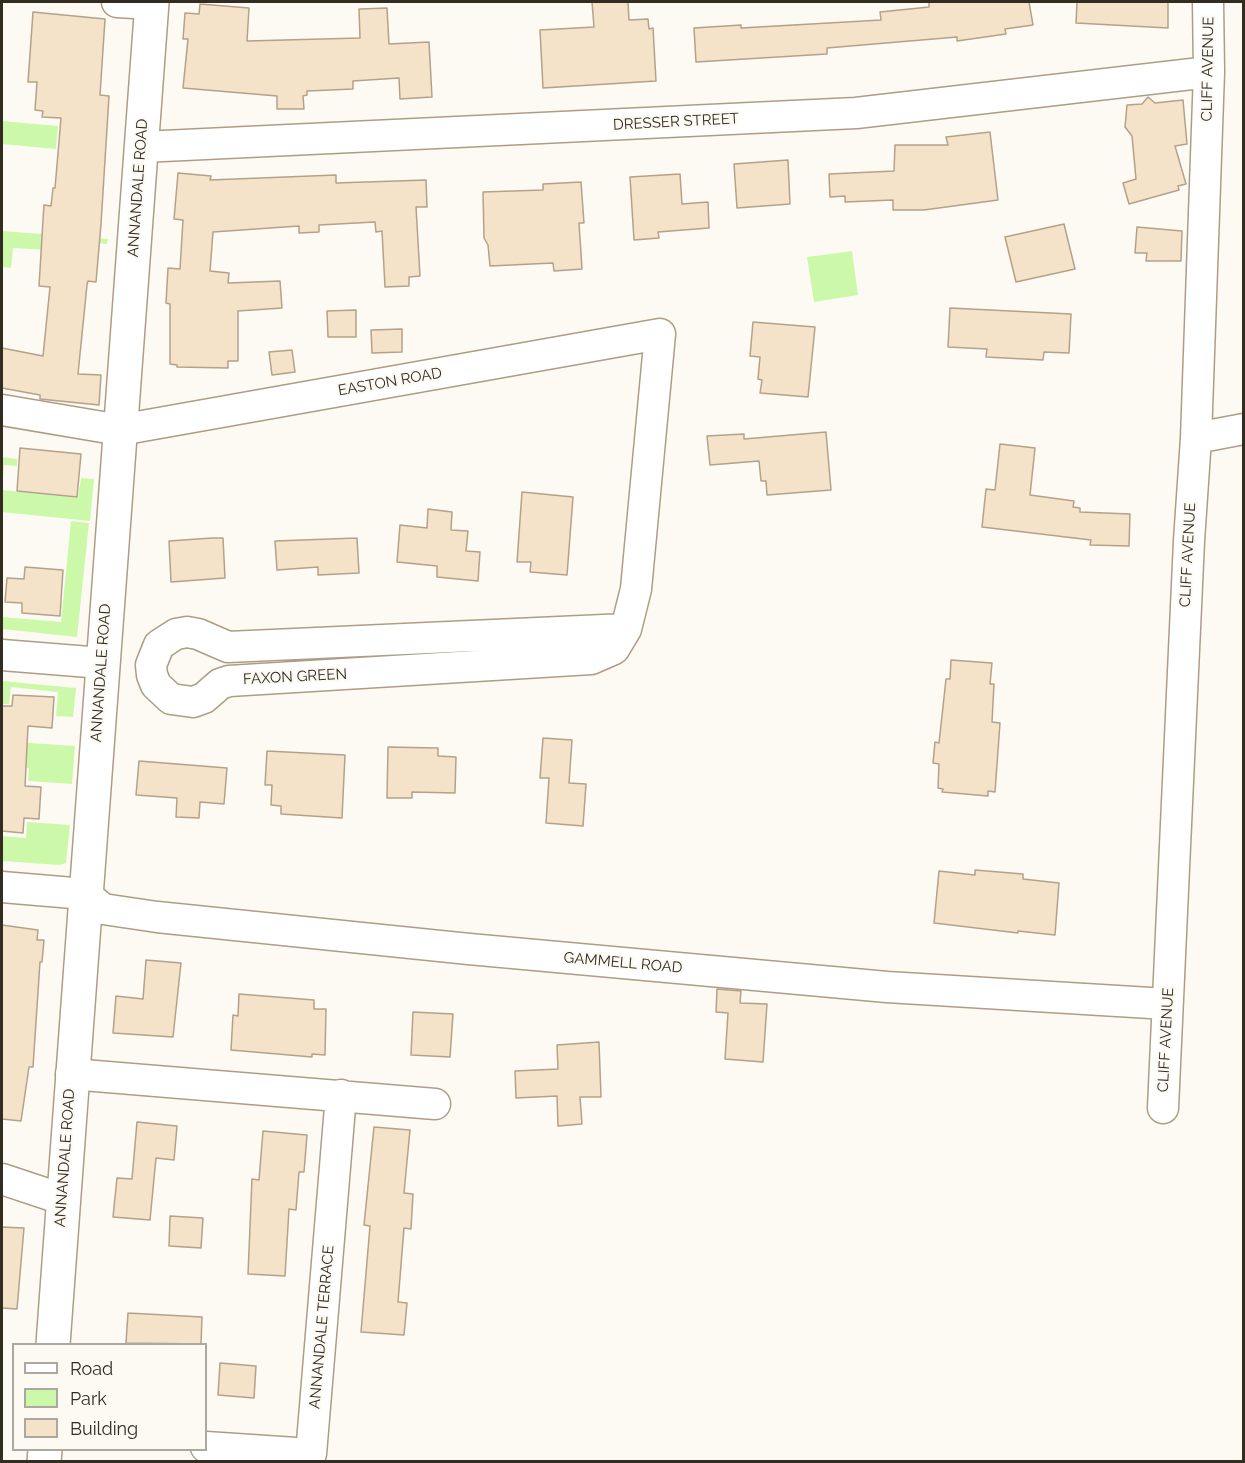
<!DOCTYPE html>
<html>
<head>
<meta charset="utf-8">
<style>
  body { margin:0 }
  #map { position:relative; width:1245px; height:1463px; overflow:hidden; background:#fdfaf4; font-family:Raleway,sans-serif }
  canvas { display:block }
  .frame { position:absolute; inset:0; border:3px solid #322c21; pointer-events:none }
  .legend { position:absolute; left:12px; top:1343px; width:195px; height:108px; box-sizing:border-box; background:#fdfaf4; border:2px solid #aca8a0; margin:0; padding:8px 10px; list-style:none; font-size:18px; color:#322c21 }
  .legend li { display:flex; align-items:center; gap:12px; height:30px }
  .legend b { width:30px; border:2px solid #aca8a0 }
</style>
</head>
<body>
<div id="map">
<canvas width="1245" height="1463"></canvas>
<div class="frame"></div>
<ul class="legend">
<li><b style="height:8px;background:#fff"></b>Road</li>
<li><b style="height:16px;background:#ccf9a9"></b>Park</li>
<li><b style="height:16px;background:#f4e3c9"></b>Building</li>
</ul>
</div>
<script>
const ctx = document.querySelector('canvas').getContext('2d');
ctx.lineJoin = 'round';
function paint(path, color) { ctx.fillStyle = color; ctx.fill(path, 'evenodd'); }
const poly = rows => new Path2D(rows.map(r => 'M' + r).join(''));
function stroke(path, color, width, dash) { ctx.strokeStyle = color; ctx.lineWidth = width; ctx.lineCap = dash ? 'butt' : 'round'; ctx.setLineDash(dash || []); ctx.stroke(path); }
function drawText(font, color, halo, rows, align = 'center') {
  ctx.font = font + ' Raleway,sans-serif'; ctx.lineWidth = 4.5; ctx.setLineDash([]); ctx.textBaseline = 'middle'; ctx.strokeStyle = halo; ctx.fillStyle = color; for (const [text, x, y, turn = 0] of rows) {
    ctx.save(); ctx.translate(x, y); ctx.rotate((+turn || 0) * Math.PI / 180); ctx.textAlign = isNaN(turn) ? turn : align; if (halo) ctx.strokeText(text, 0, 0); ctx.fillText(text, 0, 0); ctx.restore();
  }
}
const green = poly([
  [2,121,58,126,56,149,2,144],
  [2,231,108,239,107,244,50,240,49,250,13,248,11,268,2,267],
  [852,251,858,295,814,302,807,257],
  [2,457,17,459,17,466,4,465,2,490,78,498,81,478,94,479,90,521,2,512],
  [71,521,89,523,77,637,2,629,2,617,61,622],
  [2,681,76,688,73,717,56,716,58,692,11,687,9,704,2,704],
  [2,741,75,746,72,784,28,781,29,768,2,766],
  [27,822,70,825,66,863,59,865,2,861,2,836,26,838]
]);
const building = poly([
  [592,2,628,2,629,20,648,19,649,29,653,28,656,81,543,88,540,30,594,27,592,2],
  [929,2,1029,2,1033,25,1005,29,1006,34,957,41,957,37,827,48,827,54,696,62,694,28,741,25,741,28,881,20,880,12,929,7,929,2],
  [1077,2,1168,2,1168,28,1076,23,1077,2],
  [200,4,249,8,247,41,360,38,359,9,387,8,389,44,429,42,432,97,400,99,399,78,353,81,353,89,307,91,307,95,303,96,304,109,277,109,277,96,183,88,188,39,183,39,185,13,199,14,200,4],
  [33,12,105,19,100,95,109,96,101,224,96,282,88,281,87,285,78,374,101,375,99,405,40,399,40,395,2,388,2,348,43,356,50,287,39,286,43,220,44,205,51,206,53,188,55,188,61,118,42,117,43,111,35,110,37,82,28,82,33,12],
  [1148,97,1155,103,1183,100,1187,144,1175,146,1186,184,1178,186,1179,190,1129,204,1123,183,1136,179,1132,136,1125,127,1127,105,1142,104,1148,97],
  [990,132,998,200,924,210,893,210,893,200,845,202,845,196,830,197,829,174,894,171,895,145,948,145,946,137,990,132],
  [788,160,790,204,737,208,734,164,788,160],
  [178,173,211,176,210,180,336,175,336,183,426,180,427,207,416,207,420,276,409,277,409,286,385,287,382,231,376,232,375,222,319,225,319,232,299,233,299,226,213,232,210,271,229,273,228,283,280,281,282,308,238,311,238,361,228,361,228,368,177,367,177,365,170,364,170,304,166,303,168,268,180,269,183,220,174,219,178,173],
  [680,174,682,204,708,202,709,228,658,232,659,238,634,240,630,177,680,174],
  [581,182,584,223,579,223,582,269,554,271,553,263,490,266,488,245,484,238,483,192,543,190,543,184,581,182],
  [1064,224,1075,269,1016,282,1005,237,1064,224],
  [1137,227,1182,231,1181,261,1146,261,1147,253,1135,253,1137,227],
  [950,308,1071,314,1069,353,1044,352,1043,360,986,357,987,349,948,347,950,308],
  [356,310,356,337,328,337,327,311,356,310],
  [753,322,815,327,808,397,760,393,762,380,758,379,760,357,750,356,753,322],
  [402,329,402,352,372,353,371,330,402,329],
  [292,350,295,372,272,375,269,352,292,350],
  [826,432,831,490,767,495,766,481,761,481,759,461,710,465,707,436,744,434,744,439,826,432],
  [1000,444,1035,448,1030,495,1074,501,1073,507,1080,508,1080,512,1130,514,1129,546,1090,545,1091,540,982,527,986,489,995,490,1000,444],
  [20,448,81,454,77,497,17,491,20,448],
  [522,492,573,497,567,575,530,572,531,562,517,562,522,492],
  [428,509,452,512,451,530,468,531,466,551,480,552,478,581,437,577,437,566,397,562,400,525,427,528,428,509],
  [212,538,223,538,225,578,171,582,169,541,212,538],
  [357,538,359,573,318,575,318,567,277,570,275,541,357,538],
  [25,567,63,570,60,616,22,613,22,603,5,602,7,578,24,579,25,567],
  [951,660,992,663,990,684,994,684,992,722,1000,723,995,792,988,791,988,796,942,792,943,789,938,788,939,764,933,763,935,742,939,743,946,679,950,679,951,660],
  [13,695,54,697,52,728,28,726,25,786,41,787,39,819,24,818,23,833,2,831,2,706,12,706,13,695],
  [543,738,572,740,569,783,586,784,583,826,546,823,549,778,540,778,543,738],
  [388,747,438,748,438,756,456,757,455,793,412,792,412,798,387,798,388,747],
  [267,751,345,755,342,818,281,814,281,806,271,805,272,785,265,785,267,751],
  [139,761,227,768,224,804,200,802,199,818,176,817,177,798,136,795,139,761],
  [975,870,1023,874,1023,879,1059,883,1055,935,1018,931,1018,933,934,923,939,871,975,875,975,870],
  [2,925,38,930,37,940,44,940,42,962,40,962,33,1067,29,1067,21,1121,2,1119,2,925],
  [146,960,181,963,173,1037,113,1033,116,996,143,999,146,960],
  [717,989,741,991,740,1003,767,1004,763,1062,725,1059,728,1013,716,1012,717,989],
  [239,994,314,1000,314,1009,326,1009,325,1055,312,1054,312,1057,231,1050,233,1015,238,1016,239,994],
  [413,1012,453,1014,450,1057,411,1055,413,1012],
  [599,1042,601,1097,580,1097,582,1124,558,1126,557,1096,516,1098,515,1071,558,1069,557,1045,599,1042],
  [137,1122,177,1126,174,1160,156,1158,150,1220,113,1217,117,1178,132,1179,137,1122],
  [374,1127,410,1130,404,1193,413,1194,411,1229,404,1228,398,1302,407,1303,404,1335,361,1332,370,1226,364,1225,374,1127],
  [263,1131,307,1135,304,1172,299,1172,296,1210,289,1209,285,1276,248,1274,252,1179,259,1180,263,1131],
  [170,1216,203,1218,201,1248,169,1246,170,1216],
  [2,1227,24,1228,17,1309,2,1308,2,1227],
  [128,1313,202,1317,201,1344,126,1343,128,1313],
  [220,1363,256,1366,254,1398,218,1395,220,1363]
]);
const minor = poly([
  [117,2,152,4],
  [142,147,856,113,1209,72],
  [2,410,120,430,660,334,636,589,626,629,614,649,591,659,229,681,220,684,204,698,193,702,171,699,156,685,152,675,151,665,159,645,176,634,187,632,198,634,228,647,626,629],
  [1196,438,1244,429],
  [2,655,102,663],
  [2,887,85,894,103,909,157,917,469,949,887,987,1167,1004],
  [71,1074,435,1104],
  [1163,1108,1189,541,1196,438,1209,72,1208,2],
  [2,1179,62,1199],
  [206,1447,311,1454,341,1095]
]);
const tertiary = poly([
  [53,1344,152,2],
  [44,1462,45,1450]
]);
const streetNames = [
  ["CLIFF AVENUE",1208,69,-89],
  ["DRESSER STREET",676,122,-3],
  ["ANNANDALE ROAD",138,188,-86],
  ["EASTON ROAD",390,382,-10],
  ["CLIFF AVENUE",1188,555,-87],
  ["ANNANDALE ROAD",101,673,-86],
  ["FAXON GREEN",295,677,-3],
  ["GAMMELL ROAD",623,963,5],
  ["CLIFF AVENUE",1166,1040,-87],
  ["ANNANDALE ROAD",65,1158,-86],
  ["ANNANDALE TERRACE",322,1327,-85]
];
paint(green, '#ccf9a9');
paint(building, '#f4e3c9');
stroke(building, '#b3a289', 1.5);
stroke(minor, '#ae9d84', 33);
stroke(tertiary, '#ae9d84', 36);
stroke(minor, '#fff', 30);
stroke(tertiary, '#fff', 33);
drawText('15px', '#322c21', '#fdfaf4', streetNames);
</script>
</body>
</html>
